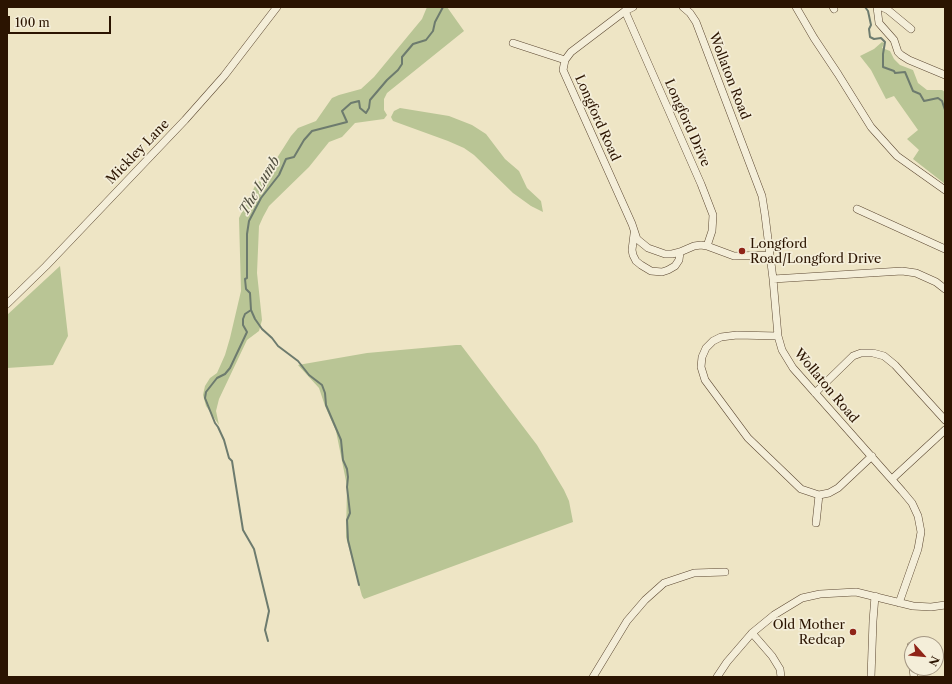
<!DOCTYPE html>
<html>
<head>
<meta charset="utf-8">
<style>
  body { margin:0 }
  #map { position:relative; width:952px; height:684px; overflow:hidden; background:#eee5c5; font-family:"Libre Caslon Text",serif }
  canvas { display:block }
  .frame { position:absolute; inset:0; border:8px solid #2b1401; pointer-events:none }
  .north { position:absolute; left:904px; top:636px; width:40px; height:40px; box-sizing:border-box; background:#f4eed9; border:1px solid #a49783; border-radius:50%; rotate:117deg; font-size:11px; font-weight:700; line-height:16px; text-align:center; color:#2b1401 }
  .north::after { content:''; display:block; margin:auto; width:14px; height:18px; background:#8f2418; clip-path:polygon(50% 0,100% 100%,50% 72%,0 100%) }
  .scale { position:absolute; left:8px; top:16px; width:103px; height:18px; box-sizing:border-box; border:2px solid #2b1401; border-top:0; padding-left:5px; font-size:12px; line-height:14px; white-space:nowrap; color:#2b1401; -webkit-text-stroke:3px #f4eed9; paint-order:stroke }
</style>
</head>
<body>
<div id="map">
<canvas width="952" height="684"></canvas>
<div class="frame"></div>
<div class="north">N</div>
<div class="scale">100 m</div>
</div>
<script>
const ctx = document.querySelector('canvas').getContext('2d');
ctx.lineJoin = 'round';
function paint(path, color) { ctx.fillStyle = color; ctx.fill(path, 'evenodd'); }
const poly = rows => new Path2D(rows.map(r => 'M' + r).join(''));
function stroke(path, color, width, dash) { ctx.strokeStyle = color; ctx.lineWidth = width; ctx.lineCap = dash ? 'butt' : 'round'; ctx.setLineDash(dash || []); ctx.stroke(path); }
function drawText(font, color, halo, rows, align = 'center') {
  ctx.font = font + ' "Libre Caslon Text",serif'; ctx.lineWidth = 3.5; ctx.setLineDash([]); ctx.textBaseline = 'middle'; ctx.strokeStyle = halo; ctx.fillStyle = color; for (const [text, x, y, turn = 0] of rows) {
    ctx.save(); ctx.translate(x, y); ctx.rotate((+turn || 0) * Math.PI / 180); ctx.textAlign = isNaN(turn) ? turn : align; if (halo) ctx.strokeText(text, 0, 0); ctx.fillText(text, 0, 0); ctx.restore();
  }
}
const green = poly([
  [427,7,447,7,464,31,387,93,384,99,384,110,387,115,384,119,355,123,342,137,329,142,309,167,269,206,263,217,259,226,257,273,262,320,259,331,247,340,219,399,216,411,219,425,206,406,203,395,205,386,210,378,217,373,225,355,230,338,241,291,239,218,255,186,270,169,291,136,298,128,316,121,332,98,339,95,361,89,374,77,422,19],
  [882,42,884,43,882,48,890,51,894,59,900,65,913,70,918,83,927,90,942,90,945,92,945,184,913,159,919,150,907,139,918,130,894,96,886,99,871,70,860,56,874,49],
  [400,108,449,116,472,125,486,134,505,159,519,171,527,188,541,201,543,212,531,206,513,193,474,155,464,148,448,141,393,121,391,117,394,111],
  [60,266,68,336,53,365,7,368,7,315],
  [456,345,461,345,537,445,564,490,569,501,573,522,364,599,362,596,346,537,347,486,336,431,325,406,319,388,298,365,367,353]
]);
const stream = poly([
  [865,7,868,11,871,25,869,29,870,37,874,39,881,38,885,42,883,54,883,67,894,71,895,73,905,72,913,91,920,94,924,101,938,98,942,101,945,110],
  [251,310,245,314,243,319,243,325,247,332,230,368,225,374,217,378,206,392,205,398,215,423,218,427,224,440,229,458,232,461,243,530,254,549,269,611,265,630,268,641],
  [359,585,348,540,347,520,350,513,347,487,348,477,347,469,343,460,341,440,326,405,325,393,322,385,309,375,298,361,278,346,272,338,262,329,255,319,251,310,250,293,246,289,245,279,247,278,247,234,249,221,261,198,279,175,286,159,294,157,304,140,312,131,347,122,342,111,351,103,359,101,360,108,366,113,369,108,370,100,387,80,398,70,402,64,402,57,413,44,426,40,433,31,435,22,443,7]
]);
const minor = poly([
  [633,7,625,11,571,52,565,60,563,70,632,224,637,239,648,248,665,254,672,254,680,252,694,246,701,245,707,246,734,256,770,255],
  [683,7,690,13,696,22,762,196,765,215,773,279,778,336,782,350,793,368,902,491,912,503,918,516,921,532,918,549,899,603],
  [796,7,814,38,838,74,871,127,897,156,945,190],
  [833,7,834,9],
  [877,7,879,23,894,40,898,52,901,55,909,60,945,75],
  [882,7,888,10,911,29],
  [625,11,701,184,713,215,712,231,707,246],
  [513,43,565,60],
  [857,209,945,249],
  [634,234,632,250,633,255,636,261,641,265,651,271,662,272,668,270,675,266,679,260,680,252],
  [773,279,902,271,916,273,936,282,945,289],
  [7,304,46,266,185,120,224,76,277,7],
  [778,336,737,335,721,337,713,341,706,348,702,357,701,367,705,380,748,438,801,489,819,495,829,493,838,488,872,456],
  [815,393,853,356,861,353,873,353,884,356,895,365,945,420],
  [892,479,945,430],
  [816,523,819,495],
  [752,633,772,656,780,669,781,677],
  [911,646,912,659],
  [913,668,914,677],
  [593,677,627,621,645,600,664,583,694,573,725,572],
  [717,677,727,662,752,633,774,615,802,598,820,594,856,592,913,606,931,607,945,605],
  [871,677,873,621,875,596]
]);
const markers = [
  [742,251,4,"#8f2418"],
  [853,632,4,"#8f2418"]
];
const streetNames = [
  ["Wollaton Road",729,76,69],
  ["Longford Road",597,118,66],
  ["Longford Drive",687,123,66],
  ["Mickley Lane",138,152,-46],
  ["Wollaton Road",826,386,50]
];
const poiNames = [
  ["Longford",750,244],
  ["Road/Longford Drive",750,259],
  ["Old Mother",845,625,"right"],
  ["Redcap",845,640,"right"]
];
const waterNames = [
  ["The Lumb",260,186,-59]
];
paint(green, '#b9c595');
stroke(stream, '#6d7b6e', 2);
stroke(minor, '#5c4832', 8);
stroke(minor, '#f4eed9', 7);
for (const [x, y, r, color] of markers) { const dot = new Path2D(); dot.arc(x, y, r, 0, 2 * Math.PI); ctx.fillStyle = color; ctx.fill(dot); stroke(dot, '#f4eed9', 1.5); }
drawText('13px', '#2b1401', '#f4eed9', streetNames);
drawText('13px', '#2b1401', '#f4eed9', poiNames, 'left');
drawText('italic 14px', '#525041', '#f4eed9', waterNames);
</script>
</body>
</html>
